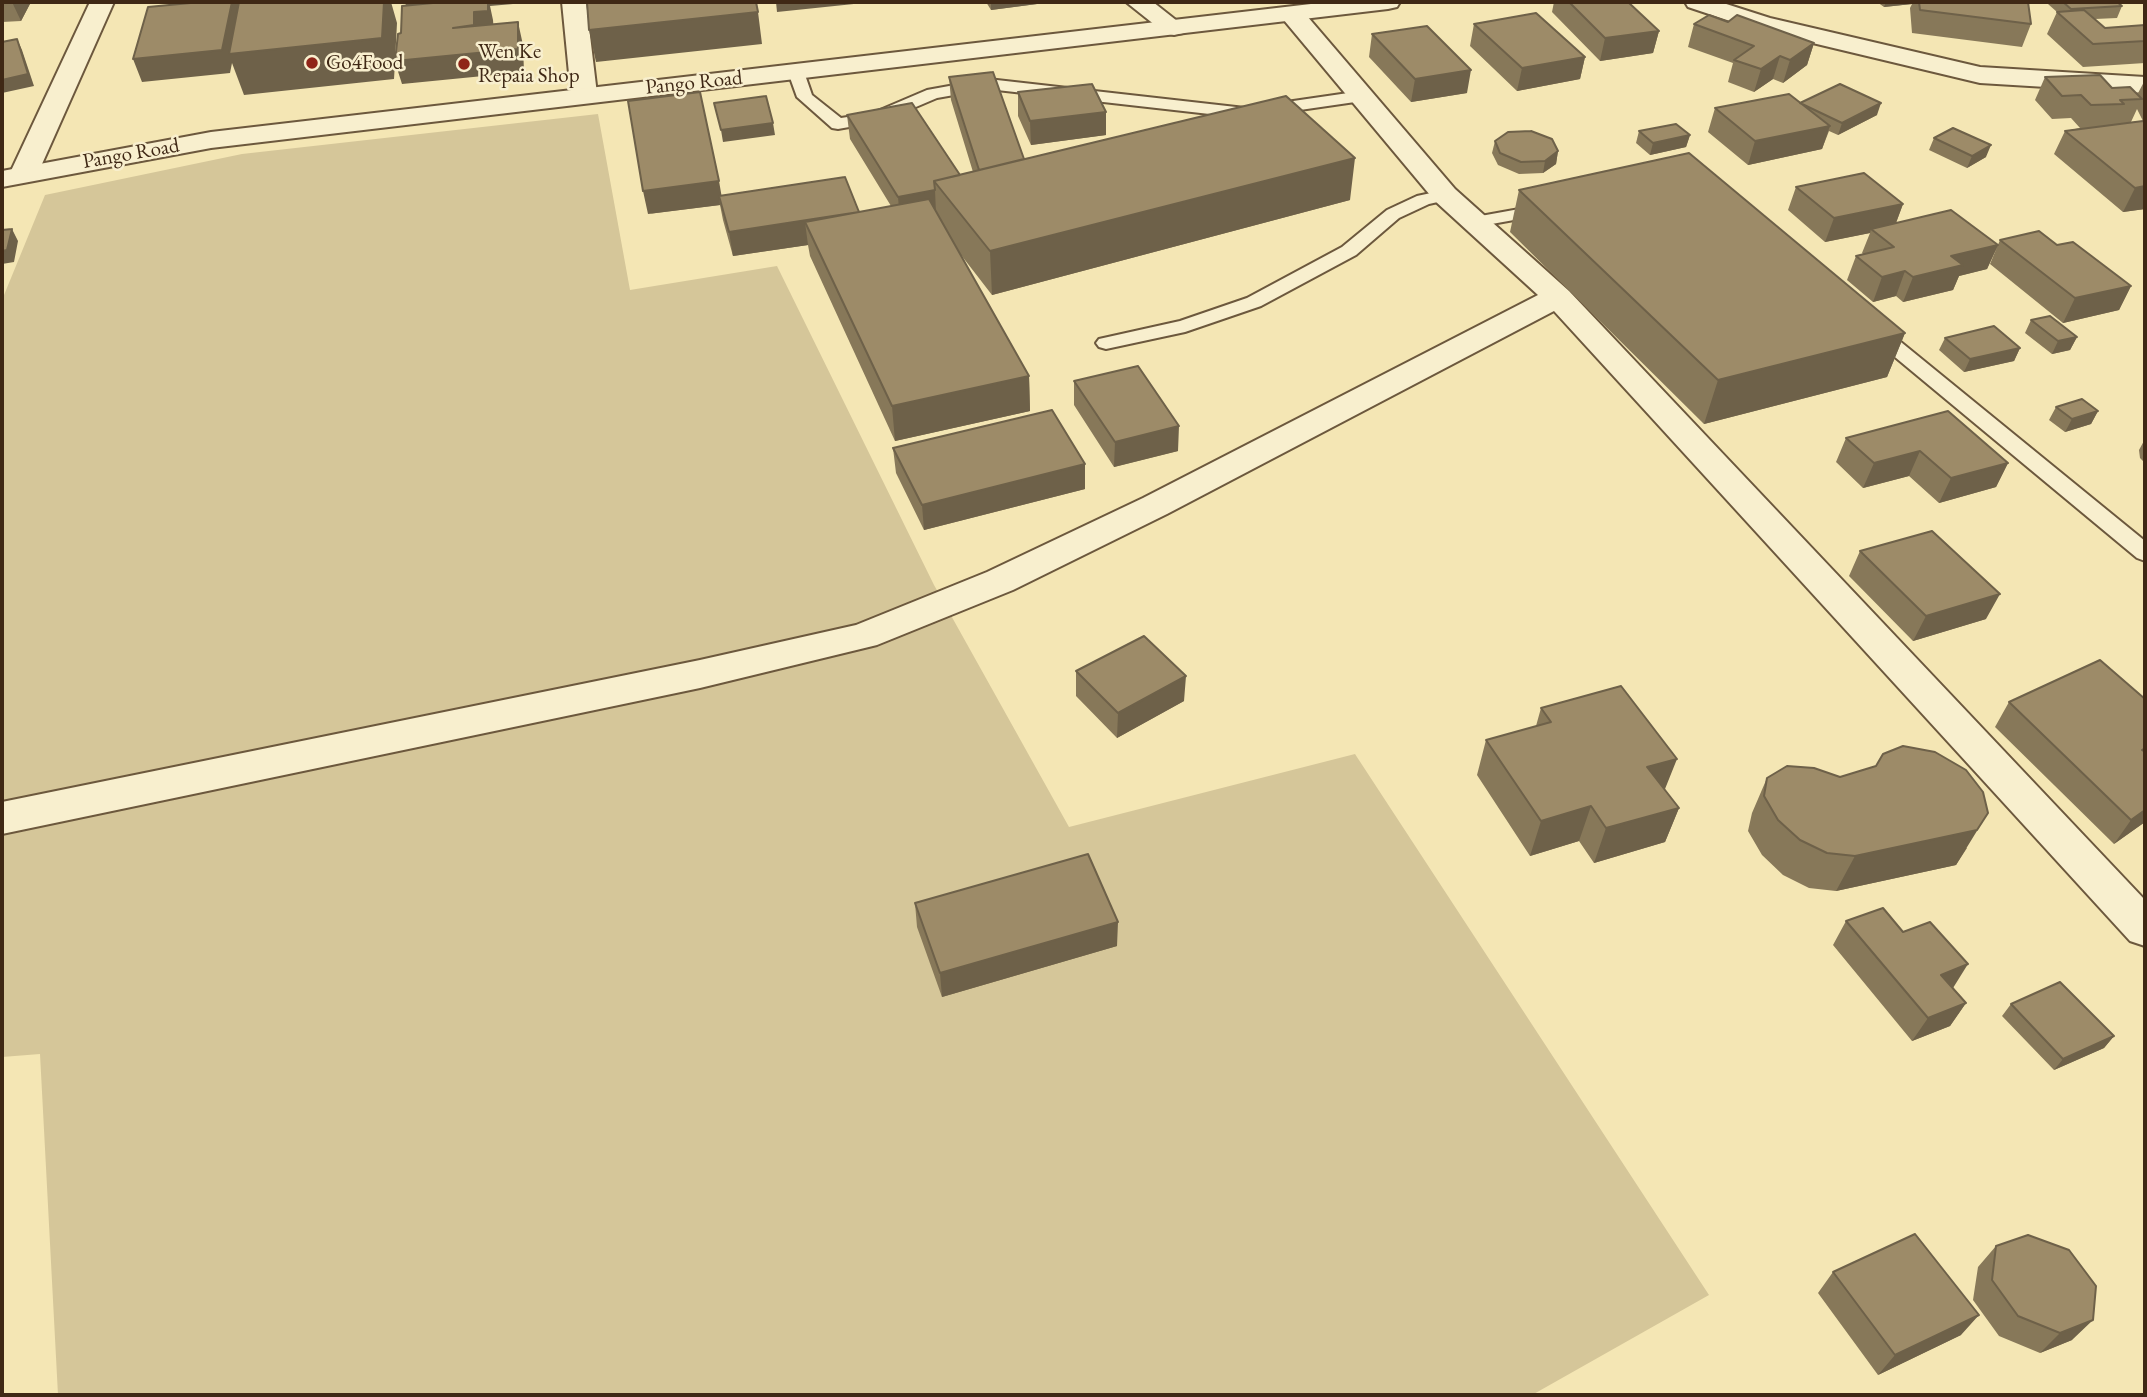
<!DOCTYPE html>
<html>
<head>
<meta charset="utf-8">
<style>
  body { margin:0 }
  #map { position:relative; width:2147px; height:1397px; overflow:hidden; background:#f4e6b4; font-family:"EB Garamond",serif }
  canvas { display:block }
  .frame { position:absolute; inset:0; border:4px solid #3f2815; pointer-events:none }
</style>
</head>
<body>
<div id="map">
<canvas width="2147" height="1397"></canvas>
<div class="frame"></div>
</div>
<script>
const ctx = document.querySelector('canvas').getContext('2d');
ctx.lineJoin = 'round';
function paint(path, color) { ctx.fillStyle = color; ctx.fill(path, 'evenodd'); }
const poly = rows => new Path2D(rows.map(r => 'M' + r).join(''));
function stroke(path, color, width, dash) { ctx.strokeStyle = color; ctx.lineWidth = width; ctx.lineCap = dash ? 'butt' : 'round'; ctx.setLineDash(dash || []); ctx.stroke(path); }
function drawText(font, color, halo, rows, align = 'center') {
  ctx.font = font + ' "EB Garamond",serif'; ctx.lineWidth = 5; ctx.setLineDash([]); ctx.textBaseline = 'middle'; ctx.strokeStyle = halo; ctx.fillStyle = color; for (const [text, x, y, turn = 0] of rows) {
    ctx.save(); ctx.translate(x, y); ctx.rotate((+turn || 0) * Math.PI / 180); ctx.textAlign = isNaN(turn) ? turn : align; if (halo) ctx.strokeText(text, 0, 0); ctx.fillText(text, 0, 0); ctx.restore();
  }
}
const green = poly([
  [598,114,630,290,777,266,934,585,1069,827,1355,754,1709,1295,1532,1395,58,1395,40,1054,2,1057,2,300,45,195,242,154]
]);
const service = poly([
  [796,67,804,72,812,95,841,118,873,113,927,90,988,79,1245,108,1362,91,1370,96,1362,101,1245,118,988,89,937,98,883,121,838,129,832,128,797,97,788,72,796,67],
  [1445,190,1451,191,1454,195,1451,199,1429,204,1399,218,1356,255,1261,306,1185,332,1106,349,1099,347,1096,343,1099,339,1180,321,1247,298,1342,247,1387,210,1417,196,1445,190],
  [1547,204,1553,205,1556,209,1553,213,1475,227,1466,222,1475,217,1547,204],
  [1873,323,1880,325,2145,541,2145,561,2137,558,1866,333,1863,329,1873,323]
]);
const minor = poly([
  [90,2,114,2,38,173,34,179,24,181,14,179,10,173,90,2],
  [562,2,586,2,597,94,593,100,584,102,575,100,571,94,562,2],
  [1126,2,1153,2,1186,28,1183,33,1174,35,1165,33,1126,2],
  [1685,2,1720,2,1770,18,1980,67,2145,77,2145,93,1980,83,1754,29,1688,7,1685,2],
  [1292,7,1301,9,1455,189,1569,291,2145,900,2145,946,2130,941,1554,311,1167,514,1013,590,877,645,700,688,2,834,2,802,700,660,856,625,987,572,1143,498,1538,295,1435,201,1283,19,1280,14,1283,9,1292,7]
]);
const tertiary = poly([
  [1328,2,1400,2,1397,7,1388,9,211,148,2,187,2,171,211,132,1328,2]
]);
const wall = poly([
  [2,2,31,2,21,21,2,22],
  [986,2,1037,2,1037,4,991,10],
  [1554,2,1628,2,1659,31,1653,53,1600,61,1552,12],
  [1877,2,2028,2,2031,24,2022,47,1912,33,1910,8,1912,4,1884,7],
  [2049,2,2117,2,2122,6,2117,18,2095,19,2105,28,2145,25,2145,63,2083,67,2047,34,2057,12,2048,4],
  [1728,22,1814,43,1807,65,1783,83,1773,79,1754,92,1728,82,1733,63,1688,47,1694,24],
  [1474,24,1585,57,1580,79,1517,91,1470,46],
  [1372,34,1467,93,1411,102,1369,57],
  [949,77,1024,159,1350,200,992,295,958,251,1029,376,1030,411,895,441,810,256,808,245,733,256,723,220,720,205,648,214,722,196,859,212,891,206,850,139,847,115,960,175,973,172,951,100],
  [2045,77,2112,88,2137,95,2145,80,2145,209,2123,212,2054,154,2065,131,2080,128,2071,118,2052,119,2035,100],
  [2137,109,2143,121,2131,122],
  [1018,92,1106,112,1106,135,1031,145,1018,116],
  [1801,103,1877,115,1838,135,1829,131,1822,149,1748,165,1708,132,1715,108],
  [1639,131,1690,135,1686,147,1650,155,1636,143],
  [1934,138,1986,157,1967,168,1929,150],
  [1495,141,1558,151,1556,164,1543,173,1519,174,1498,165,1492,153],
  [1796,187,1903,204,1896,223,1998,245,1987,269,1959,276,1953,290,1903,302,1896,296,1873,302,1847,280,1856,256,1863,254,1862,253,1870,233,1825,242,1788,210],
  [1519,190,1905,333,1887,377,1704,424,1510,232],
  [2000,240,2057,245,2131,286,2119,310,2063,323,1990,264],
  [2031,320,2077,337,2070,350,2052,354,2025,333],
  [1945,338,2020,348,2014,361,1964,372,1939,350],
  [1074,381,1178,451,1114,467,1074,405],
  [2056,407,2098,411,2091,424,2065,432,2049,420],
  [1846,438,2008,463,1996,487,1939,503,1909,476,1863,488,1836,462],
  [2145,439,2145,463,2140,458,2139,450],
  [893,448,1085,464,1085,489,924,530,896,473],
  [1860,551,1986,619,1913,641,1849,576],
  [1076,671,1184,701,1117,738,1076,696],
  [2145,699,2145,822,2114,844,1995,727,2009,702],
  [1541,708,1665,790,1679,808,1665,842,1594,863,1579,841,1530,856,1477,775,1486,740,1536,726],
  [1767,778,1967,848,1956,865,1836,891,1809,888,1783,875,1762,855,1748,831,1752,813],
  [915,903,1117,946,942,997,917,927],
  [1846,921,1953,988,1966,1003,1950,1026,1912,1041,1833,945],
  [2011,1004,2114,1036,2104,1048,2054,1070,2002,1016],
  [1996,1246,2072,1340,2040,1353,1999,1336,1973,1300,1978,1267],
  [1833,1272,1961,1335,1878,1375,1818,1293]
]);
const shadedWall = poly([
  [12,2,31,2,21,21],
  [232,2,391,2,397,23,395,61,518,22,523,45,524,72,402,84,395,62,394,79,244,95,232,63,230,73,142,82,133,59],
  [405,2,513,2,513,4,490,6,493,20,494,33,408,13],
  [776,2,873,2,777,12],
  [991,2,1037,2,1037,4,991,10],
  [1886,2,1913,2,1912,4,1884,7],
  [758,12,762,44,596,62,589,30],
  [1659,31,1653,53,1600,61,1605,38],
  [17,39,22,50,34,86,2,93,2,80],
  [1814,43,1807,65,1783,83,1790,60],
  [1780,56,1773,79,1754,92,1761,69],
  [1585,57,1580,79,1517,91,1522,68],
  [1471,70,1467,93,1411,102,1415,79],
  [1881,103,1877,115,1838,135,1842,123],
  [1106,112,1106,135,1031,145,1030,121],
  [773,123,775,135,723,142,721,130],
  [1830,126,1822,149,1748,165,1755,141],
  [1690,135,1686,147,1650,155,1653,143],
  [1991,145,1986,157,1967,168,1972,156],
  [1558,151,1556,164,1543,173,1545,161],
  [1355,158,1350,200,992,295,990,251],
  [719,181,723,204,719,196,720,205,648,214,643,191],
  [2145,186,2145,209,2123,212,2135,188],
  [935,190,936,214,900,221,898,197],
  [1903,204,1894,228,1871,229,1870,233,1825,242,1834,218],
  [859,212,805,222,808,245,733,256,729,232],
  [12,229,18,241,14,262,2,264,2,251],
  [1998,245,1987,269,1959,276,1953,290,1903,302,1913,277,1951,256],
  [1905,271,1896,296,1873,302,1882,277],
  [2131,286,2119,310,2063,323,2075,298],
  [1905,333,1887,377,1704,424,1718,380],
  [2077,337,2070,350,2052,354,2058,341],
  [2020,348,2014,361,1964,372,1970,359],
  [1029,376,1030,411,895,441,892,406],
  [2098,411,2091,424,2065,432,2072,419],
  [1179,426,1178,451,1114,467,1115,442],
  [1920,451,1909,476,1863,488,1874,463],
  [2008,463,1996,487,1939,503,1951,478],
  [1085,464,1085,489,924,530,922,505],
  [2000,594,1986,619,1913,641,1926,616],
  [1186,676,1184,701,1117,738,1118,713],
  [1677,759,1663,794,1647,767],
  [1591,806,1579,841,1530,856,1541,821],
  [1679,808,1665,842,1594,863,1606,828],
  [2145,810,2145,822,2114,844,2131,820],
  [1988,813,1956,865,1836,891,1855,856],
  [1118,922,1117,946,942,997,940,973],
  [1968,964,1953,988,1941,975],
  [1966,1003,1950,1026,1912,1041,1928,1018],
  [2114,1036,2104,1048,2054,1070,2063,1059],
  [1979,1315,1961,1335,1878,1375,1895,1355],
  [2093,1320,2072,1340,2040,1353,2060,1333]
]);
const building = poly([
  [201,2,232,2,222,50,133,59,148,7,201,2],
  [239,2,384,2,382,38,229,54,239,2],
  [443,2,488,2,488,11,474,12,474,25,453,28,518,22,518,49,395,61,398,34,401,33,402,6,443,2],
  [587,2,756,2,758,12,589,30,587,2],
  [1569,2,1628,2,1659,31,1605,38,1569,2],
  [1919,2,2028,2,2031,24,1920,10,1919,2],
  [2063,2,2117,2,2122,6,2071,9,2063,2],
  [2084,10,2105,28,2145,25,2145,41,2093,44,2057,12,2084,10],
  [1536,13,1585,57,1522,68,1474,24,1536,13],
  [1709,15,1728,22,1737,15,1814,43,1790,60,1780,56,1761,69,1734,60,1754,46,1694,24,1709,15],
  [1427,26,1471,70,1415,79,1372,34,1427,26],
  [17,39,28,74,2,80,2,42,17,39],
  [993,72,1024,159,979,170,949,77,993,72],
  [2100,75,2112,88,2130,87,2142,99,2120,100,2124,104,2091,105,2081,95,2062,96,2045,77,2100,75],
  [1092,84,1106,112,1030,121,1018,92,1092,84],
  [1840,84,1881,103,1842,123,1800,103,1840,84],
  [700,92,719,181,643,191,628,101,700,92],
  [1789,94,1830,126,1755,141,1715,108,1789,94],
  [766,96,773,123,721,130,714,103,766,96],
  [1286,96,1355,158,990,251,934,181,1286,96],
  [912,103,960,175,934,181,935,190,898,197,847,115,912,103],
  [2143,121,2145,123,2145,186,2135,188,2065,131,2143,121],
  [1676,124,1690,135,1653,143,1639,131,1676,124],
  [1953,128,1991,145,1972,156,1934,138,1953,128],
  [1531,131,1552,139,1558,151,1545,161,1521,162,1500,153,1495,141,1508,132,1531,131],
  [1689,153,1905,333,1718,380,1519,190,1689,153],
  [1864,173,1903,204,1834,218,1796,187,1864,173],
  [845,177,859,212,729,232,719,196,845,177],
  [929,199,1029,376,892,406,805,222,929,199],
  [1951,210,1998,245,1951,256,1963,265,1913,277,1905,271,1882,277,1856,256,1894,247,1871,229,1951,210],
  [12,229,7,250,2,251,2,230,12,229],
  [2039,231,2057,245,2073,242,2131,286,2075,298,2000,240,2039,231],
  [2050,316,2077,337,2058,341,2031,320,2050,316],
  [1994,326,2020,348,1970,359,1945,338,1994,326],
  [1138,366,1179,426,1115,442,1074,381,1138,366],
  [2082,399,2098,411,2072,419,2056,407,2082,399],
  [1052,410,1085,464,922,505,893,448,1052,410],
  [1948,411,2008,463,1951,478,1920,451,1874,463,1846,438,1948,411],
  [1932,531,2000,594,1926,616,1860,551,1932,531],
  [1144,636,1186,676,1118,713,1076,671,1144,636],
  [2100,660,2145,699,2145,748,2142,750,2145,752,2145,810,2131,820,2009,702,2100,660],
  [1621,686,1677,759,1647,767,1679,808,1606,828,1591,806,1541,821,1486,740,1551,722,1541,708,1621,686],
  [1903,746,1935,752,1966,770,1983,792,1988,813,1977,830,1855,856,1827,853,1800,840,1778,820,1764,796,1767,778,1787,766,1814,768,1840,777,1876,766,1883,754,1903,746],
  [1088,854,1118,922,940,973,915,903,1088,854],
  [1883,908,1903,932,1930,922,1968,964,1941,975,1966,1003,1928,1018,1846,921,1883,908],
  [2060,982,2114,1036,2063,1059,2011,1004,2060,982],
  [1915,1234,1979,1315,1895,1355,1833,1272,1915,1234],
  [2028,1235,2069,1250,2096,1286,2093,1320,2060,1333,2018,1316,1992,1280,1996,1246,2028,1235]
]);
const markers = [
  [312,63,7,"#8f2418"],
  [464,64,7,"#8f2418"]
];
const farPoinames = [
  ["Wen Ke",478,52],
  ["Repaia Shop",478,76],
  ["Go4Food",326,63]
];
const farStreetnames = [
  ["Pango Road",694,83,-6],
  ["Pango Road",131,154,-10]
];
paint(green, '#d5c699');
stroke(service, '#6c583d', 4);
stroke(minor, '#6c583d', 4);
stroke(tertiary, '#6c583d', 4);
paint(service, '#f8efce');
paint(minor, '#f8efce');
paint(tertiary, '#f8efce');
paint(wall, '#877859');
paint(shadedWall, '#6e6149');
paint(building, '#9d8b68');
stroke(building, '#6e6149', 2);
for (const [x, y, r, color] of markers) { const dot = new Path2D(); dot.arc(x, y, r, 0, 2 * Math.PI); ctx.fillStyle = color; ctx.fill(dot); stroke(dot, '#f8efce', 2.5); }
drawText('21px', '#3f2815', '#f8efce', farPoinames, 'left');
drawText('21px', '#3f2815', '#f8efce', farStreetnames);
</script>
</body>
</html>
